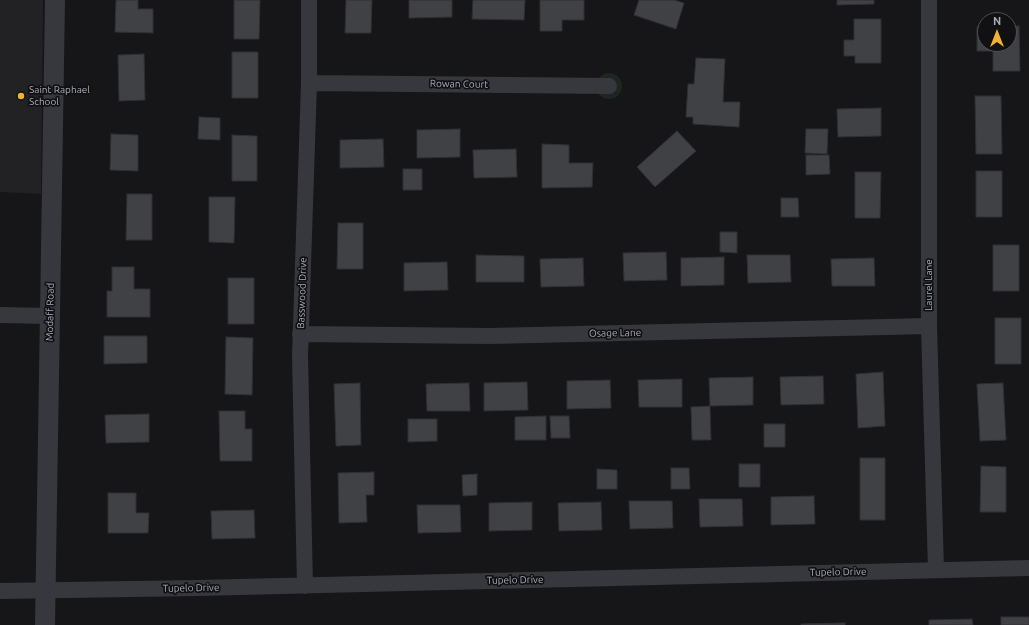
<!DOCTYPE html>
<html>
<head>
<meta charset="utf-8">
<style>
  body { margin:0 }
  #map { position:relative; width:1029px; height:625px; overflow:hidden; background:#161618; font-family:Ubuntu,sans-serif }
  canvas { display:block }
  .north { position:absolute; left:977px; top:12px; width:40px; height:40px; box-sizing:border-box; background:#111113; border:1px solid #4d4f55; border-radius:50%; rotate:0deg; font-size:11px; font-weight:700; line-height:16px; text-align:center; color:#a8adb8 }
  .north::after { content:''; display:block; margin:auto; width:14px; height:18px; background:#f2b134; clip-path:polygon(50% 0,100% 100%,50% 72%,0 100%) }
</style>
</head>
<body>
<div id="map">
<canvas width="1029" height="625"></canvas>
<div class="north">N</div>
</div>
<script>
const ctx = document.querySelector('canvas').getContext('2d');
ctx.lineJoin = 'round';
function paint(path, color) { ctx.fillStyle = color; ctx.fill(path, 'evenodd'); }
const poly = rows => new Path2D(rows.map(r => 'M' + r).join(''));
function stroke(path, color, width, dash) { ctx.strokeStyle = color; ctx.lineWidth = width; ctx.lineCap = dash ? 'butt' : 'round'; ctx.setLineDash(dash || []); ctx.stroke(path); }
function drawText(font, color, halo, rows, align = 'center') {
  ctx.font = font + ' Ubuntu,sans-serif'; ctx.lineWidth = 3.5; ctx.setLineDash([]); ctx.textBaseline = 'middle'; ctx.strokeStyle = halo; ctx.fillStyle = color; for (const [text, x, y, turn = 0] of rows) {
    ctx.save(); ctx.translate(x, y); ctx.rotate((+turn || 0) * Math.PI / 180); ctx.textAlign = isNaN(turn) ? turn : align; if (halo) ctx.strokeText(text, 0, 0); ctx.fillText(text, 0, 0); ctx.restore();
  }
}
const built = poly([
  [0,0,43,0,41,194,0,192]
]);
const green = poly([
  '596 86a13 13 0 1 1 26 0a13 13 0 1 1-26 0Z'
]);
const building = poly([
  [116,0,138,0,138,9,153,9,153,33,115,32,116,0],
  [234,0,260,0,259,39,234,39,234,0],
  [346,0,372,0,371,33,345,33,346,0],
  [409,0,452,0,452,17,409,18,409,0],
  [473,0,525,0,524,20,472,19,473,0],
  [540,0,584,0,584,20,562,20,562,31,540,31,540,0],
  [639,0,674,0,684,3,676,29,634,15,639,0],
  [837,0,874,0,874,4,837,5,837,0],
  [854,19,881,19,881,63,855,63,855,56,844,56,844,40,854,40,854,19],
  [1019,26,1020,71,993,71,993,51,977,51,977,27,985,27,985,44,1009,44,1009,27,1019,26],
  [232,52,258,52,258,98,232,98,232,52],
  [144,54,145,100,119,101,118,55,144,54],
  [696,58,725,59,723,102,740,102,739,127,693,124,693,117,686,117,688,84,694,84,696,58],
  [975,96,1001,96,1002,154,976,154,975,96],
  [881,108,881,136,838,137,837,109,881,108],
  [199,117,220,118,220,140,198,139,199,117],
  [460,129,460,157,417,158,417,130,460,129],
  [806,129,828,129,827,154,805,153,806,129],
  [677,131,696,151,655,187,637,167,677,131],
  [111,134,138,135,138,171,110,170,111,134],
  [232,135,257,136,257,181,232,181,232,135],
  [383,139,384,167,340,168,340,140,383,139],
  [542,144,569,145,569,163,593,163,592,187,542,188,542,144],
  [516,149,517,177,474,178,473,150,516,149],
  [806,155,829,155,830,174,806,175,806,155],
  [403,169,422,169,422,190,403,190,403,169],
  [976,171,1002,171,1002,217,976,217,976,171],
  [855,172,881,172,880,218,855,218,855,172],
  [127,194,152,194,152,240,126,240,127,194],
  [209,197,235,197,234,243,209,242,209,197],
  [781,198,798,198,799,217,781,217,781,198],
  [338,223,363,223,363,269,337,269,338,223],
  [720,232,737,232,737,253,720,252,720,232],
  [993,245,1019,245,1019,291,993,291,993,245],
  [666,252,667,280,624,281,623,253,666,252],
  [476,255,524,256,524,282,476,282,476,255],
  [747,255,790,255,791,282,748,283,747,255],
  [724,257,724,285,681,286,681,258,724,257],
  [583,258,584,286,541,287,540,259,583,258],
  [874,258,875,286,832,286,831,259,874,258],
  [447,262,448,290,404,291,404,263,447,262],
  [112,267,134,267,134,289,150,289,150,317,107,317,107,291,112,291,112,267],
  [228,278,254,278,254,324,228,324,228,278],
  [995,318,1021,318,1021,364,995,364,995,318],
  [104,336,147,336,147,363,104,364,104,336],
  [226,337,253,338,252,395,225,394,226,337],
  [883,372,885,426,858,428,856,374,883,372],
  [823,376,824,404,781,405,780,377,823,376],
  [753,377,753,405,710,406,709,378,753,377],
  [682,379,682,407,639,407,638,380,682,379],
  [610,380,611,408,567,409,567,381,610,380],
  [527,382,528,410,484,411,484,383,527,382],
  [360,383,361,445,336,446,334,384,360,383],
  [469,383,470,411,427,411,426,384,469,383],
  [1003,383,1006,440,980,441,977,384,1003,383],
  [710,406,711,440,692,440,691,407,710,406],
  [219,411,245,411,245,429,252,429,252,461,220,461,219,411],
  [149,414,149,442,106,443,105,415,149,414],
  [546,416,546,440,515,440,515,417,546,416],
  [550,416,569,416,570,438,551,438,550,416],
  [408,419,437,419,437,441,408,442,408,419],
  [764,424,785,424,785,447,764,447,764,424],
  [860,458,885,458,885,520,860,520,860,458],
  [739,464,760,464,760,487,739,487,739,464],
  [981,466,1006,467,1006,512,980,512,981,466],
  [671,468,689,468,690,489,671,489,671,468],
  [597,469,617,470,617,489,597,489,597,469],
  [374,472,374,495,366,495,367,522,339,523,338,473,374,472],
  [477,474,477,495,463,496,462,475,477,474],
  [108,493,136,493,136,513,149,513,148,533,108,533,108,493],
  [814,496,815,524,771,525,771,497,814,496],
  [699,499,742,499,743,526,700,527,699,499],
  [629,501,672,501,673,528,630,529,629,501],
  [532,502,532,530,489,531,489,503,532,502],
  [601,502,602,530,559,531,558,503,601,502],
  [417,505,460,505,461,532,418,533,417,505],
  [254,510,255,538,212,539,211,511,254,510],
  [1001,617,1029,617,1029,625,1001,625,1001,617],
  [972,619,973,625,929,625,929,620,972,619],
  [845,623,845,625,801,625,801,624,845,623]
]);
const minor = poly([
  [929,0,929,326,936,570],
  [309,83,609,86],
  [0,315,50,316],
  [300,334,490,336,929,326],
  [305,586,300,356,309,83,309,0],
  [0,591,198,588,1029,568]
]);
const tertiary = poly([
  [45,625,55,0]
]);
const markers = [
  [21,96,4,"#f2b134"]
];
const streetNames = [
  ["Rowan Court",459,84,1],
  ["Laurel Lane",929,285,-90],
  ["Basswood Drive",302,293,-88],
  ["Modaff Road",50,312,-89],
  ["Osage Lane",615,333,-1],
  ["Tupelo Drive",838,572,-1],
  ["Tupelo Drive",515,580,-1],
  ["Tupelo Drive",191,588,-1]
];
const poiNames = [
  ["Saint Raphael",29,90],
  ["School",29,102]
];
paint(built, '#222225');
paint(green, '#1e261f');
paint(building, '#404145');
stroke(building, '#303034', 1);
stroke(minor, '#37383d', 16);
stroke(tertiary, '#37383d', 20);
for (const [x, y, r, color] of markers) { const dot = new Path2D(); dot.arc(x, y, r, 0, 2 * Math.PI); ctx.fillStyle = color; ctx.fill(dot); stroke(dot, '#111113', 1.5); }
drawText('10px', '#a8adb8', '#111113', streetNames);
drawText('10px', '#a8adb8', '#111113', poiNames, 'left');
</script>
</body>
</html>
